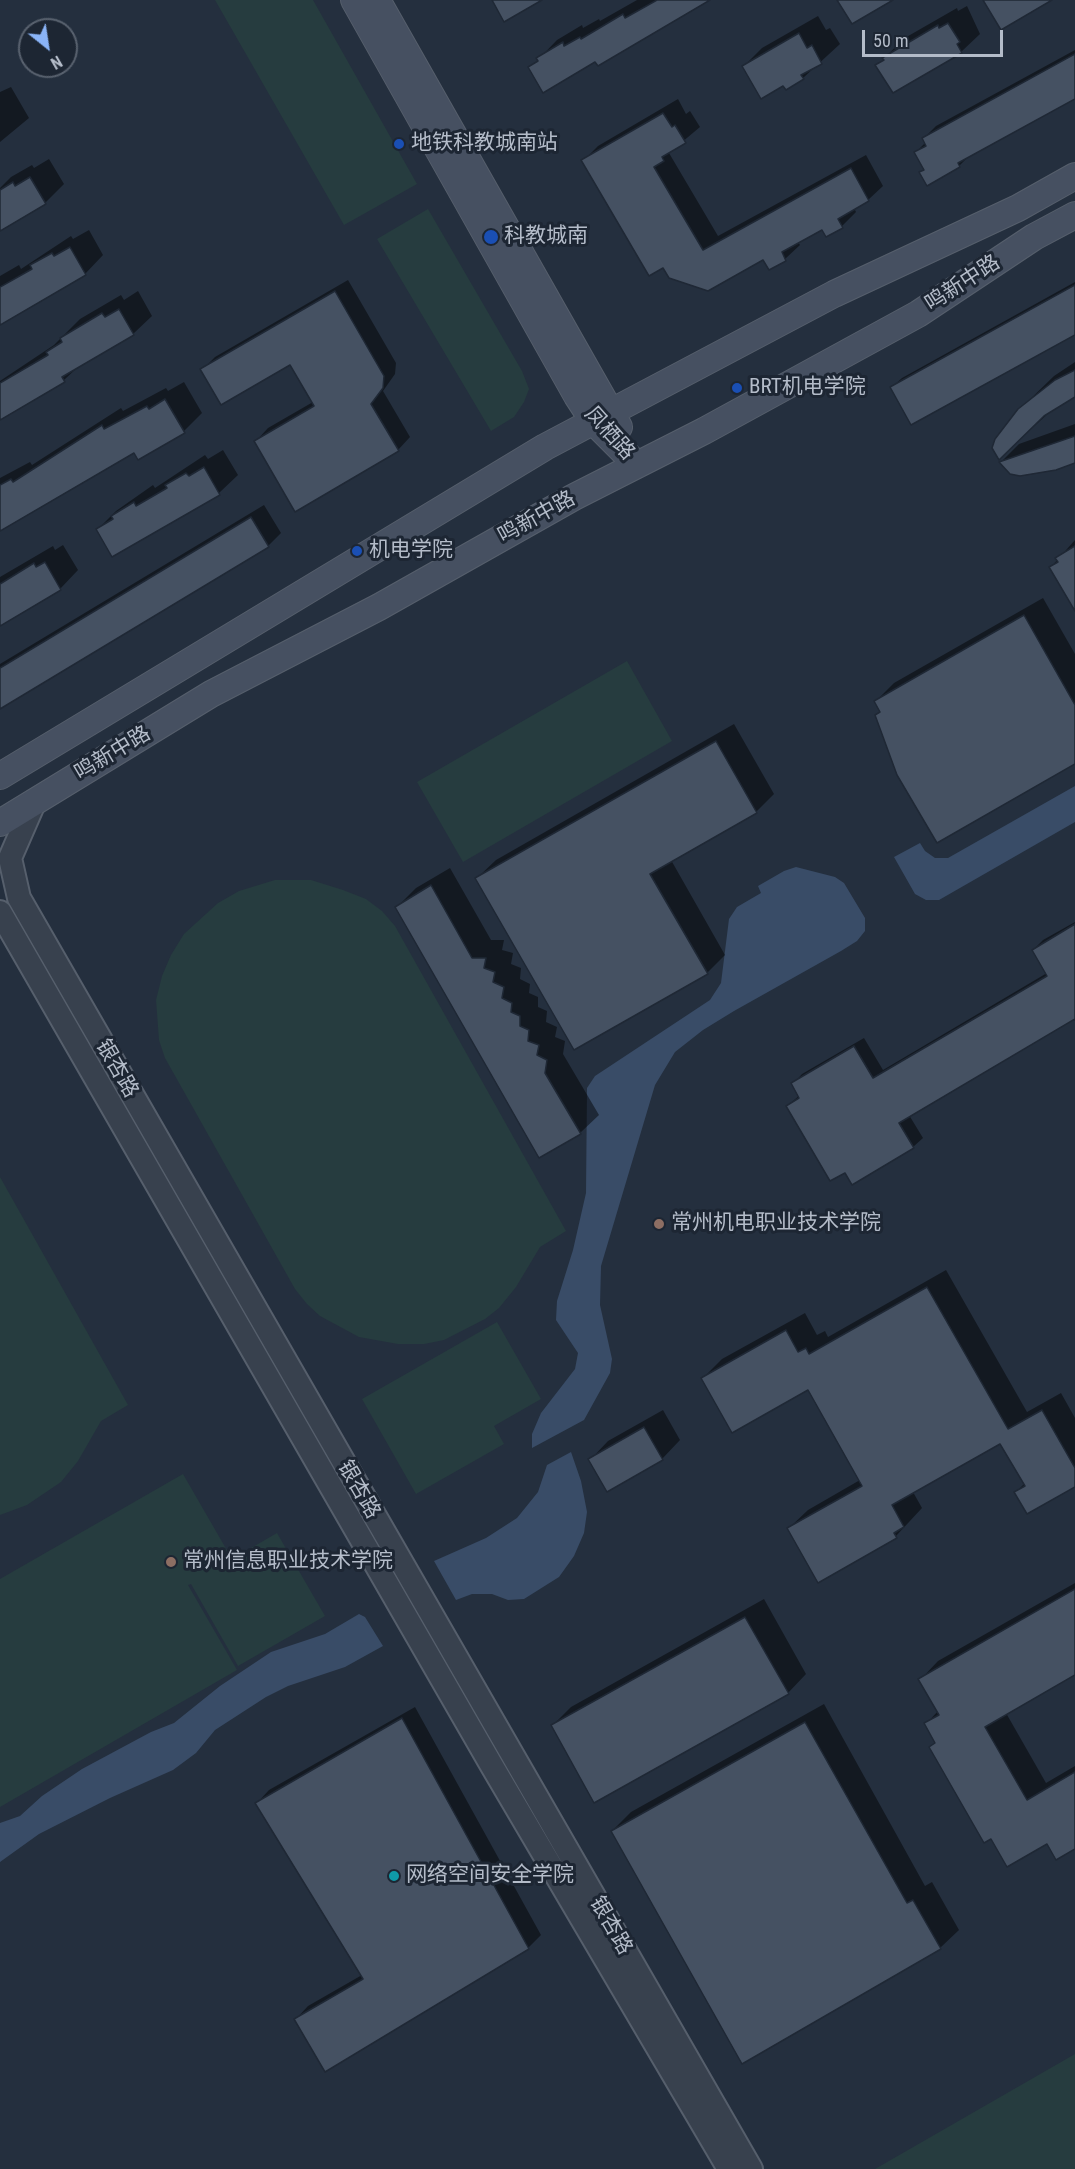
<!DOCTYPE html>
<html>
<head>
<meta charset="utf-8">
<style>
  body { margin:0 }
  #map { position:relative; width:1075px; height:2169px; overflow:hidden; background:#242f3e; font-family:"Roboto Condensed",sans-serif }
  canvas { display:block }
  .north { position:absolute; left:18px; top:18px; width:60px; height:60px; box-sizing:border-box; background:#1d2633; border:2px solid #59626f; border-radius:50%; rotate:150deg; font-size:16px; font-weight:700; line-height:24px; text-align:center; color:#b4bcc9 }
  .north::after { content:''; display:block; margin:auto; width:21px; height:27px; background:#8ab4f8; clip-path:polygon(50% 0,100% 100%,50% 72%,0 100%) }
  .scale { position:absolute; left:862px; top:30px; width:141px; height:27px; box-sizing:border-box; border:3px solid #b4bcc9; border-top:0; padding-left:8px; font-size:18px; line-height:21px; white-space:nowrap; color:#b4bcc9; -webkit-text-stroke:4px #1d2633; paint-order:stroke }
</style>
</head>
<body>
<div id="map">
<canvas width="1075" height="2169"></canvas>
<div class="north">N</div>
<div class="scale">50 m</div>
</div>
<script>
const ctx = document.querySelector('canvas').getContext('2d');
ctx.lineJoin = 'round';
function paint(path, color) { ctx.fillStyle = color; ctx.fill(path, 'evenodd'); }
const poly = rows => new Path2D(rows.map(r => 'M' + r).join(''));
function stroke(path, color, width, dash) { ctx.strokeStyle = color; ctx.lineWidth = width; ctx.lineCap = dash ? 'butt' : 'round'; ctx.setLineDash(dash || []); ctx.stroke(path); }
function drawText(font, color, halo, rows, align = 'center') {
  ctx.font = font + ' "Roboto Condensed","Noto Sans SC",sans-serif'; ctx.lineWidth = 6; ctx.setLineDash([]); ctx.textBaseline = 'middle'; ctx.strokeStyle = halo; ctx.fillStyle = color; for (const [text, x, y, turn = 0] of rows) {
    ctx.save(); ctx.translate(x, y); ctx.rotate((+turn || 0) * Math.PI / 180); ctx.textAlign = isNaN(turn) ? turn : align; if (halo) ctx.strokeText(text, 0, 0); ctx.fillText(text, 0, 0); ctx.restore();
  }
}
const green = poly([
  [215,0,313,0,417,184,344,225],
  [428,209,522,371,529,389,524,402,514,417,491,431,377,239],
  [627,661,672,741,463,862,417,782],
  [275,880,311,880,343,890,366,899,382,911,395,926,566,1231,540,1247,516,1287,499,1308,485,1319,444,1340,424,1344,398,1344,359,1337,320,1316,307,1304,295,1289,165,1058,159,1040,156,1000,162,976,171,955,184,934,218,903,239,891],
  [0,1177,128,1405,101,1421,78,1461,61,1482,27,1505,0,1515],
  [497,1322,541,1399,494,1426,504,1444,416,1494,362,1399],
  [183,1474,232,1559,277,1533,325,1616,238,1666,191,1584,188,1585,237,1670,0,1807,0,1579],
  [1075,2054,1075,2169,875,2169]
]);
const water = poly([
  [1075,786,1075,822,939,900,926,900,915,894,894,857,920,843,925,851,935,858,948,858],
  [796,867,835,877,844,883,865,918,865,931,857,941,841,951,734,1011,703,1030,675,1052,655,1085,601,1266,600,1305,612,1359,610,1373,584,1420,532,1448,532,1434,541,1413,575,1369,578,1353,556,1320,557,1301,573,1250,586,1193,587,1088,595,1076,710,1000,721,983,729,919,737,907,761,893,758,886,784,871],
  [571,1452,581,1481,587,1512,584,1533,574,1556,559,1577,524,1599,508,1600,492,1594,472,1594,456,1600,434,1561,486,1538,517,1518,538,1492,547,1465],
  [359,1614,365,1617,383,1646,345,1667,288,1686,266,1697,215,1730,196,1753,173,1770,110,1798,39,1834,0,1862,0,1823,20,1816,42,1796,82,1769,151,1732,174,1723,220,1686,271,1652,325,1634]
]);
const shadow = poly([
  [637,0,707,0,596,60,530,68,557,40,582,25,583,28,599,19,600,21],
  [967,6,980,34,961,52,877,66,903,39,957,8,958,11],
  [818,16,826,30,830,28,840,44,803,78,784,84,744,66,762,48],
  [1075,50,1075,97,971,154,959,166,921,172,925,168,916,152,926,142,924,138,936,126],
  [11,87,29,118,0,142,0,92],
  [678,99,686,114,690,111,700,127,669,153,718,236,866,155,883,186,868,200,854,208,856,212,842,226,822,228,798,242,800,245,785,259,763,258,708,289,583,161,598,146],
  [49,159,64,184,45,203,0,229,0,188,11,177,32,165,34,168],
  [89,230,103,255,85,274,0,323,0,276,19,265,21,269,71,236,73,239],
  [348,280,396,363,395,374,383,391,410,437,398,450,256,441,268,428,313,402,290,363,202,370,215,357],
  [1075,282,1075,333,892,387,902,378],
  [138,291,152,316,133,334,78,367,64,380,0,418,0,381,54,345,80,319,121,295,124,300],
  [1075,362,1075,397,1061,402,999,458,1019,410,1054,376],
  [184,382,202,413,184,431,134,451,0,529,0,478,30,462,32,465,121,408,123,411,166,388,168,391],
  [1075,424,1075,461,1001,462,1019,444],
  [223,450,238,475,219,493,113,555,98,529,116,511,153,485,155,488,205,455,208,459],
  [264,505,281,533,268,546,0,705,0,664],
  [1075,540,1075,606,1051,567],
  [63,545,78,570,60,589,0,624,0,577,53,546,55,550],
  [1043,598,1075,654,1075,762,877,715,881,711,876,701,894,683],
  [734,724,774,794,756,812,671,860,725,955,707,973,477,878,496,860],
  [450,868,491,940,504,940,502,950,513,953,511,964,521,968,520,979,530,984,529,993,538,997,538,1007,547,1011,546,1022,557,1027,555,1037,565,1041,563,1054,599,1115,580,1133,397,907,416,888],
  [1075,922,1075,1021,1073,1018,909,1115,923,1138,913,1147,845,1171,787,1106,800,1095,793,1084,802,1074,864,1038,883,1070,1047,973,1033,950,1043,940],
  [946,1270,1027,1412,1061,1393,1075,1418,1075,1485,1016,1492,1025,1483,1001,1442,913,1492,922,1508,896,1536,789,1528,808,1510,860,1480,808,1388,703,1378,722,1359,805,1313,817,1335,825,1331,828,1337],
  [663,1410,680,1440,662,1459,590,1460,608,1441],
  [1075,1583,1075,1673,1006,1713,1046,1783,1075,1766,1075,1847,991,1837,931,1747,936,1742,926,1724,938,1711,920,1680,938,1661],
  [764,1599,806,1674,788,1693,552,1726,571,1707],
  [824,1704,925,1886,932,1882,959,1930,940,1948,612,1831,631,1812],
  [415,1707,541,1935,528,1948,296,2019,308,2006,362,1975,257,1803,269,1790]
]);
const building = poly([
  [492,0,542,0,504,22,492,0],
  [657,0,710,0,598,66,595,62,543,93,528,67,538,61,536,58,563,42,564,46,580,37,581,39,623,14,625,18,657,0],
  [837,0,893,0,852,24,837,0],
  [983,0,1052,0,1001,30,983,0],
  [948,23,960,42,957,44,962,53,893,93,875,65,884,60,882,58,916,38,938,25,939,28,948,23],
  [799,33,807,48,812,45,822,64,801,75,804,79,786,90,783,86,761,99,742,66,799,33],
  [1075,54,1075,99,958,163,960,167,927,186,919,172,924,170,914,152,926,146,922,138,1075,54],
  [663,113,672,127,675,125,686,143,662,157,664,161,654,167,703,250,851,168,869,201,838,219,843,228,826,237,822,230,782,252,786,261,769,270,763,260,708,291,669,278,663,268,649,276,581,160,663,113],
  [30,177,46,204,0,231,0,190,13,182,15,186,30,177],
  [70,247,86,275,0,325,0,287,32,269,30,265,52,253,54,256,70,247],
  [1075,285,1075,335,911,425,890,387,1075,285],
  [335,291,384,376,383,388,371,404,399,451,295,512,254,441,314,406,290,365,221,405,200,369,335,291],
  [119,309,134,335,62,377,65,382,0,420,0,383,48,355,46,352,62,342,60,338,102,313,105,317,119,309],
  [1075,370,1075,397,1044,416,999,460,992,448,995,439,1018,409,1055,380,1075,370],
  [165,399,185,433,138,460,134,453,0,531,0,485,11,479,13,482,102,425,104,429,147,406,149,409,165,399],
  [1075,436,1075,463,1056,470,1020,476,1010,474,999,462,1075,436],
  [204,467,220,495,112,557,96,529,113,519,111,516,134,502,136,506,167,488,165,485,186,473,189,476,204,467],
  [251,517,269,547,0,709,0,668,251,517],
  [1075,546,1075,611,1049,567,1058,562,1055,558,1075,546],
  [45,562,61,590,0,626,0,584,34,563,36,567,45,562],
  [1024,615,1075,705,1075,764,937,843,897,775,875,715,880,712,874,701,1024,615],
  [716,741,757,813,650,874,708,974,574,1050,475,878,716,741],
  [431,885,472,958,486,958,484,968,495,972,493,982,504,987,502,998,512,1003,511,1012,520,1016,520,1026,529,1030,528,1041,539,1045,537,1055,547,1060,545,1073,581,1134,539,1158,395,907,431,885],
  [1075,924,1075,1019,899,1123,914,1148,852,1185,845,1173,830,1181,786,1106,799,1098,791,1083,854,1046,873,1078,1047,976,1032,950,1075,924],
  [927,1287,1008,1429,1042,1410,1075,1468,1075,1487,1027,1514,1014,1492,1025,1486,1000,1444,892,1505,904,1527,894,1533,897,1538,818,1583,787,1528,862,1486,808,1390,732,1433,701,1378,786,1330,798,1352,806,1348,809,1354,927,1287],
  [644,1427,663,1460,607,1492,588,1459,644,1427],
  [1075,1589,1075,1675,985,1727,1027,1800,1075,1772,1075,1849,1056,1860,1047,1844,1007,1867,991,1839,984,1843,929,1747,935,1743,924,1723,939,1715,918,1679,1075,1589],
  [745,1617,789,1694,594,1803,551,1725,745,1617],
  [402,1718,529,1949,325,2072,294,2019,363,1979,255,1803,402,1718],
  [805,1722,907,1903,913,1900,941,1949,742,2064,611,1831,805,1722]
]);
const tertiary = poly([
  [34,803,10,858,19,898,751,2169],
  [0,912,492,1766,729,2169]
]);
const secondary = poly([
  [354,0,577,396,594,422,637,465],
  [377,0,619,427],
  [0,776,545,447,834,294,1018,208,1075,176],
  [0,823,211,694,379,607,574,497,704,431,918,314,1034,237,1075,215]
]);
const markers = [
  [399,144,6,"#1a4fb4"],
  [491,237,8,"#1a4fb4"],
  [737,388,6,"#1a4fb4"],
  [357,551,6,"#1a4fb4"],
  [659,1224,6,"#8d6e63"],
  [171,1562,6,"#8d6e63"],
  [394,1876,6,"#0f9aa8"]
];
const poiNames = [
  ["地铁科教城南站",411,144],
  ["科教城南",504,237],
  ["BRT机电学院",749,388],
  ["机电学院",369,551],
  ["常州机电职业技术学院",671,1224],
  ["常州信息职业技术学院",183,1562],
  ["网络空间安全学院",406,1876]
];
const streetNames = [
  ["鸣新中路",963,284,-33],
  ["凤栖路",609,434,48],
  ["鸣新中路",537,518,-29],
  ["鸣新中路",113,754,-31],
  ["银杏路",116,1069,60],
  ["银杏路",358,1490,60],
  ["银杏路",610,1926,60]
];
paint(green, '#263c3f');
paint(water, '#394c67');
paint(shadow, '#0007');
paint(building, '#455162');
stroke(building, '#1f2835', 1.5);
stroke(tertiary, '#565f6c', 26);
stroke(secondary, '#565f6c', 28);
stroke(tertiary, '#38414e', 22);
stroke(secondary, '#465061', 26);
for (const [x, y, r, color] of markers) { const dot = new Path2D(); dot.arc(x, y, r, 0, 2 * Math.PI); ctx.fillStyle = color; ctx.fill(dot); stroke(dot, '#1d2633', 2); }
drawText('21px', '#b4bcc9', '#1d2633', poiNames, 'left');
drawText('21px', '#b4bcc9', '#1d2633', streetNames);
</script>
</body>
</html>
